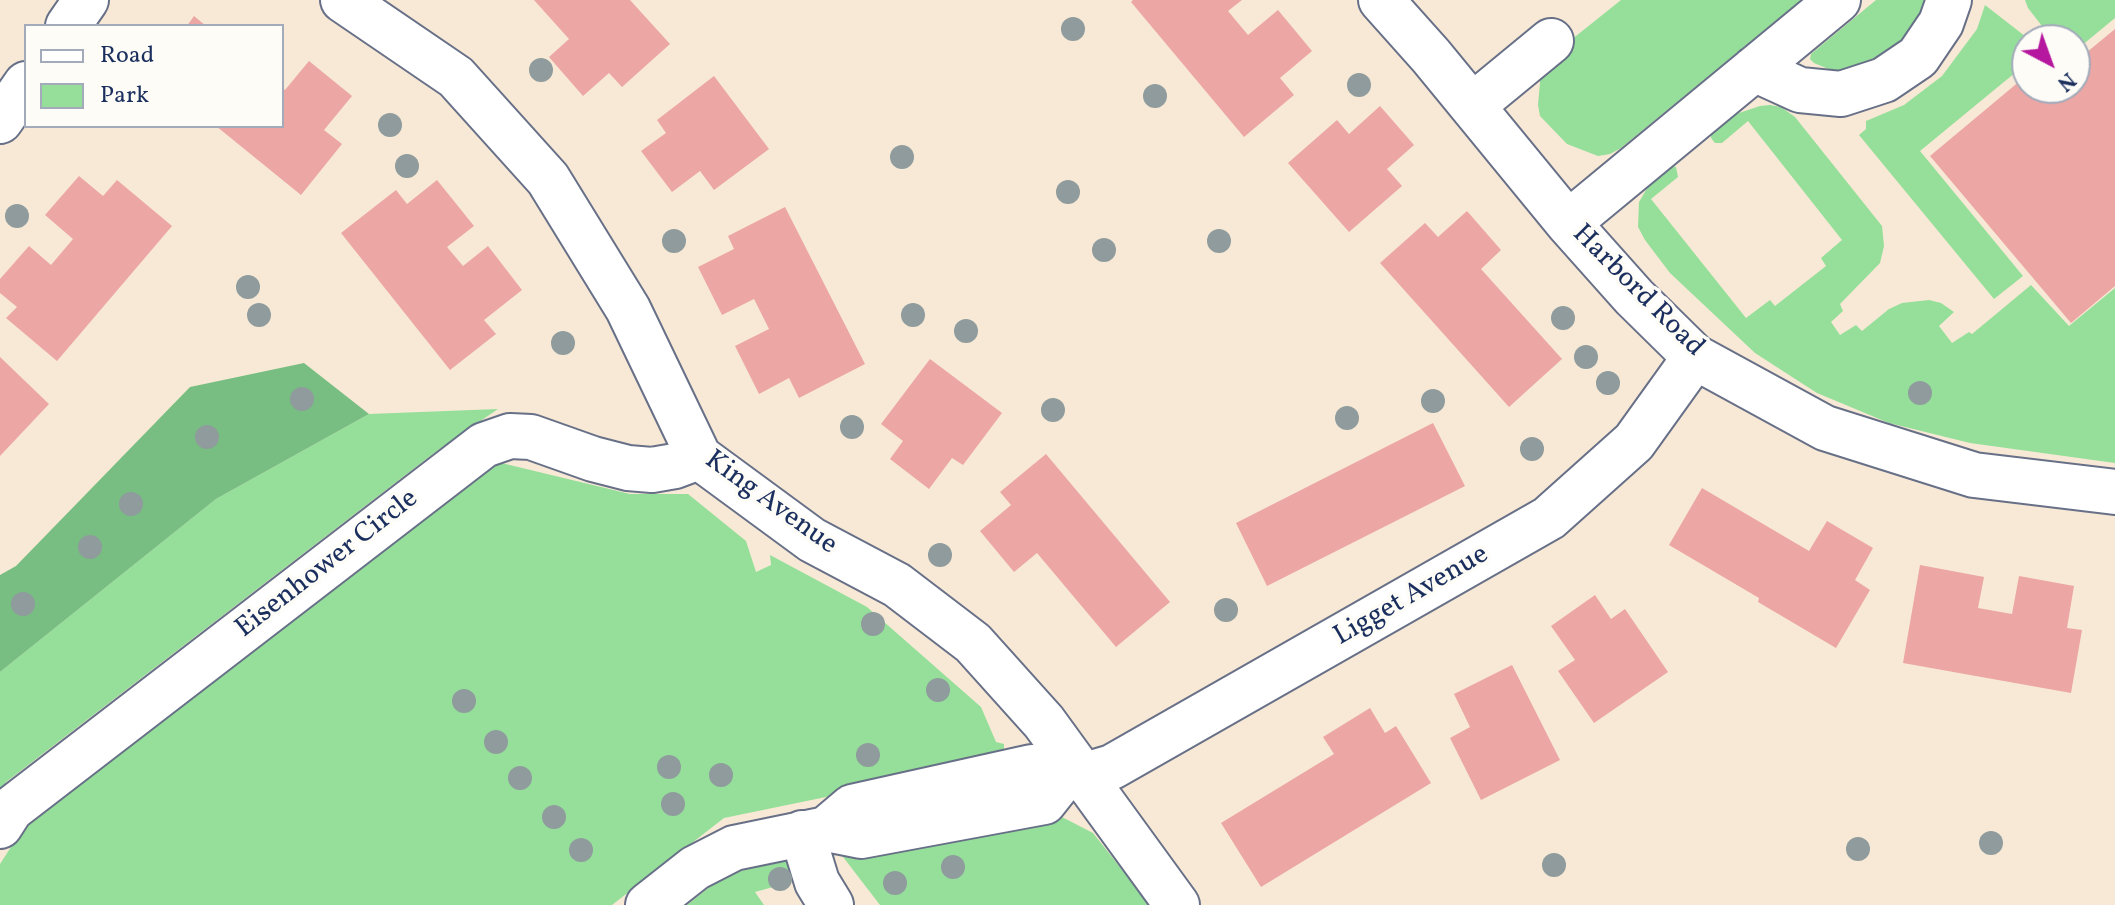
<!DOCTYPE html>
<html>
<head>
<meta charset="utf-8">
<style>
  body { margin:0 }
  #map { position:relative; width:2115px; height:905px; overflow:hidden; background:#f7e9d5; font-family:Vollkorn,serif }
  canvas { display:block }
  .legend { position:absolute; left:24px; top:24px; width:260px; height:104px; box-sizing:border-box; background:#fdfcf7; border:2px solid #a3aaba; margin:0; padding:10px 14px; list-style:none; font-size:24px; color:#1b2f5e }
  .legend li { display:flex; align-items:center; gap:16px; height:40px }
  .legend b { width:40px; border:2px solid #a3aaba }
  .north { position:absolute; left:2011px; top:24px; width:80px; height:80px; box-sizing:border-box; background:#fdfcf7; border:2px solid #a3aaba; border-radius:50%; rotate:139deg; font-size:22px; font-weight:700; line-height:32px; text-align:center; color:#1b2f5e }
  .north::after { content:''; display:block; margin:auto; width:28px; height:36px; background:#b5179e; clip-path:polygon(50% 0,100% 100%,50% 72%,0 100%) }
</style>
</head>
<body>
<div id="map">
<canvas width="2115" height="905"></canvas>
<ul class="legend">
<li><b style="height:10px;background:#fff"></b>Road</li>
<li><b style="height:22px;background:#95df9a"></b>Park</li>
</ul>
<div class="north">N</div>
</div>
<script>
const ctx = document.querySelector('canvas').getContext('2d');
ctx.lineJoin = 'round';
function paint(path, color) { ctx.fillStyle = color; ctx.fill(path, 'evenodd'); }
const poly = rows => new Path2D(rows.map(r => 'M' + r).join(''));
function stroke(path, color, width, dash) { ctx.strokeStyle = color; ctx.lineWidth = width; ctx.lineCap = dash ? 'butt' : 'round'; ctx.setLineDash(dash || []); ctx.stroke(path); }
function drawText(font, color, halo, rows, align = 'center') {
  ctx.font = font + ' Vollkorn,serif'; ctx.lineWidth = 7; ctx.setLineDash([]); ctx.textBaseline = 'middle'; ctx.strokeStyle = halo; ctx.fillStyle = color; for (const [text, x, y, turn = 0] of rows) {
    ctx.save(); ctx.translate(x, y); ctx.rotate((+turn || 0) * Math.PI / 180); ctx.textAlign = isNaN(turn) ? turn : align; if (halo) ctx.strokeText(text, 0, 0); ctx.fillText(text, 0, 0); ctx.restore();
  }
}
const green = poly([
  [1621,0,1801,0,1621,148,1610,154,1598,156,1567,144,1540,116,1538,105,1541,71,1556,52],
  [1876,0,1930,0,1912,31,1884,56,1845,73,1831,70,1814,63,1810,59,1811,54],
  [2025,0,2115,0,2115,18,2075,51,2075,40,2065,40,2060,35,2052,39,2028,8],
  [1985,5,2030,40,2027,40,2027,63,1920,151,2023,276,1994,299,1859,135,1866,129,1866,121,1904,105,1942,76,1977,29],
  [1770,105,1781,107,1795,117,1882,226,1884,246,1880,263,1840,304,1843,311,1831,322,1840,335,1856,325,1862,331,1889,309,1902,303,1929,300,1941,303,1954,312,1939,326,1952,343,1969,332,1972,334,2031,285,2069,326,2115,288,2115,463,1970,443,1889,423,1817,393,1755,353,1670,273,1645,240,1638,227,1639,202,1646,190,1652,181,1671,166,1676,167,1678,177,1651,199,1746,318,1770,300,1775,306,1826,266,1821,258,1842,240,1748,121,1722,143,1715,143,1711,138,1711,133,1733,115,1760,106],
  [498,409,438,450,6,782,0,791,0,672,216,499,369,414],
  [489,460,630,494,688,494,746,541,756,572,771,565,770,555,867,607,981,707,996,742,1004,744,1004,753,991,763,724,818,612,905,0,905,0,864,22,830],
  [1058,815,1093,833,1150,905,880,905,840,853],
  [793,858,802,879,755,892,764,905,687,905,717,881,737,872]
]);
const forest = poly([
  [304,363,369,414,216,499,0,672,0,575,16,566,190,387]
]);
const building = poly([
  [534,0,630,0,670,44,622,87,609,73,583,96,549,57,569,39],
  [1133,0,1242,0,1228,11,1248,35,1278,10,1312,51,1280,78,1294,95,1244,137,1131,2],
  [194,16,206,26,187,26],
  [2115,29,2115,286,2071,323,1930,156,2027,75,2027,88,2075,88,2075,62],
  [309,61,352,96,324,130,342,144,301,195,216,126,282,126,282,87,285,90],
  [714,76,769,149,714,190,700,171,672,192,641,151,666,133,657,120],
  [1380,106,1414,145,1387,169,1402,186,1349,232,1288,163,1337,120,1349,134],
  [79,176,103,196,117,180,172,226,57,361,6,318,17,307,0,293,0,279,29,246,51,265,73,239,45,215],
  [437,180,474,226,447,247,463,266,488,246,522,290,484,320,496,334,450,370,341,233,396,190,407,204],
  [785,207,865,364,799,398,789,378,759,394,735,346,769,329,754,299,722,315,698,267,734,249,728,236],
  [1467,211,1501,250,1481,269,1562,359,1509,407,1380,263,1425,223,1438,237],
  [0,357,49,404,0,456],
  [930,359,1002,413,963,465,952,458,929,489,890,459,903,441,881,424],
  [1433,423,1465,486,1267,586,1236,523],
  [1046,454,1170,602,1116,647,1037,553,1014,572,980,531,1011,505,1000,492],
  [1702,488,1809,551,1827,521,1873,548,1855,580,1870,590,1836,648,1758,602,1759,598,1669,545],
  [1920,565,1984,577,1978,608,2012,614,2019,576,2074,586,2067,628,2082,630,2071,693,1903,663],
  [1595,595,1611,619,1625,609,1668,672,1594,723,1558,671,1575,660,1551,626],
  [1512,665,1560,760,1481,800,1450,738,1470,727,1454,694],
  [1370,708,1385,733,1396,726,1431,783,1261,887,1221,823,1334,754,1323,737]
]);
const minor = poly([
  [343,0,456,77,548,179,628,309,699,457,812,540,897,585,973,643,1044,722,1177,905],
  [1381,0,1431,56,1568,223,1634,297,1695,357,1825,428,1974,475,2115,492],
  [68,26,86,0],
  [1754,69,1800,90,1841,94,1884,80,1918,57,1941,23,1949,0],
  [1472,106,1551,41],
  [0,121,26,84],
  [1568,223,1838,0],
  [0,826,11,809,484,445,510,436,531,437,593,459,628,468,652,470,675,466,699,457],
  [826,829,852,807,1032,767,1063,778,1082,776,1112,767,1549,518,1634,442,1695,357],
  [802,833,817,882,831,905],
  [648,905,695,868,734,848,826,829,861,836,1044,802,1063,778]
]);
const trees = [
  [1073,29],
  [541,70],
  [1359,85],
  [1155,96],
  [390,125],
  [902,157],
  [407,166],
  [1068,192],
  [17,216],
  [674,241],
  [1219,241],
  [1104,250],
  [248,287],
  [259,315],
  [913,315],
  [1563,318],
  [966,331],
  [563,343],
  [1586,357],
  [1608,383],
  [1920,393],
  [302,399],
  [1433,401],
  [1053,410],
  [1347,418],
  [852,427],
  [207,437],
  [1532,449],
  [131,504],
  [90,547],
  [940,555],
  [23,604],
  [1226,610],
  [873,624],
  [938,690],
  [464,701],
  [496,742],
  [868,755],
  [669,767],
  [721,775],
  [520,778],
  [673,804],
  [554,817],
  [1991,843],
  [1858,849],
  [581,850],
  [1554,865],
  [953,867],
  [780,879],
  [895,883]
];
const streetNames = [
  ["Harbord Road",1637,292,45],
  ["King Avenue",770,504,36],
  ["Eisenhower Circle",328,565,-38],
  ["Ligget Avenue",1412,597,-30]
];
paint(green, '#95df9a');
paint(forest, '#78be82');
paint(building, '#eca6a3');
stroke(minor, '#687088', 48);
stroke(minor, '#fff', 44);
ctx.fillStyle = '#8f9b9c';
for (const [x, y] of trees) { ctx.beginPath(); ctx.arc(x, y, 12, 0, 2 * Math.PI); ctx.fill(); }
drawText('28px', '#1b2f5e', '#fdfcf7', streetNames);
</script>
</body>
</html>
